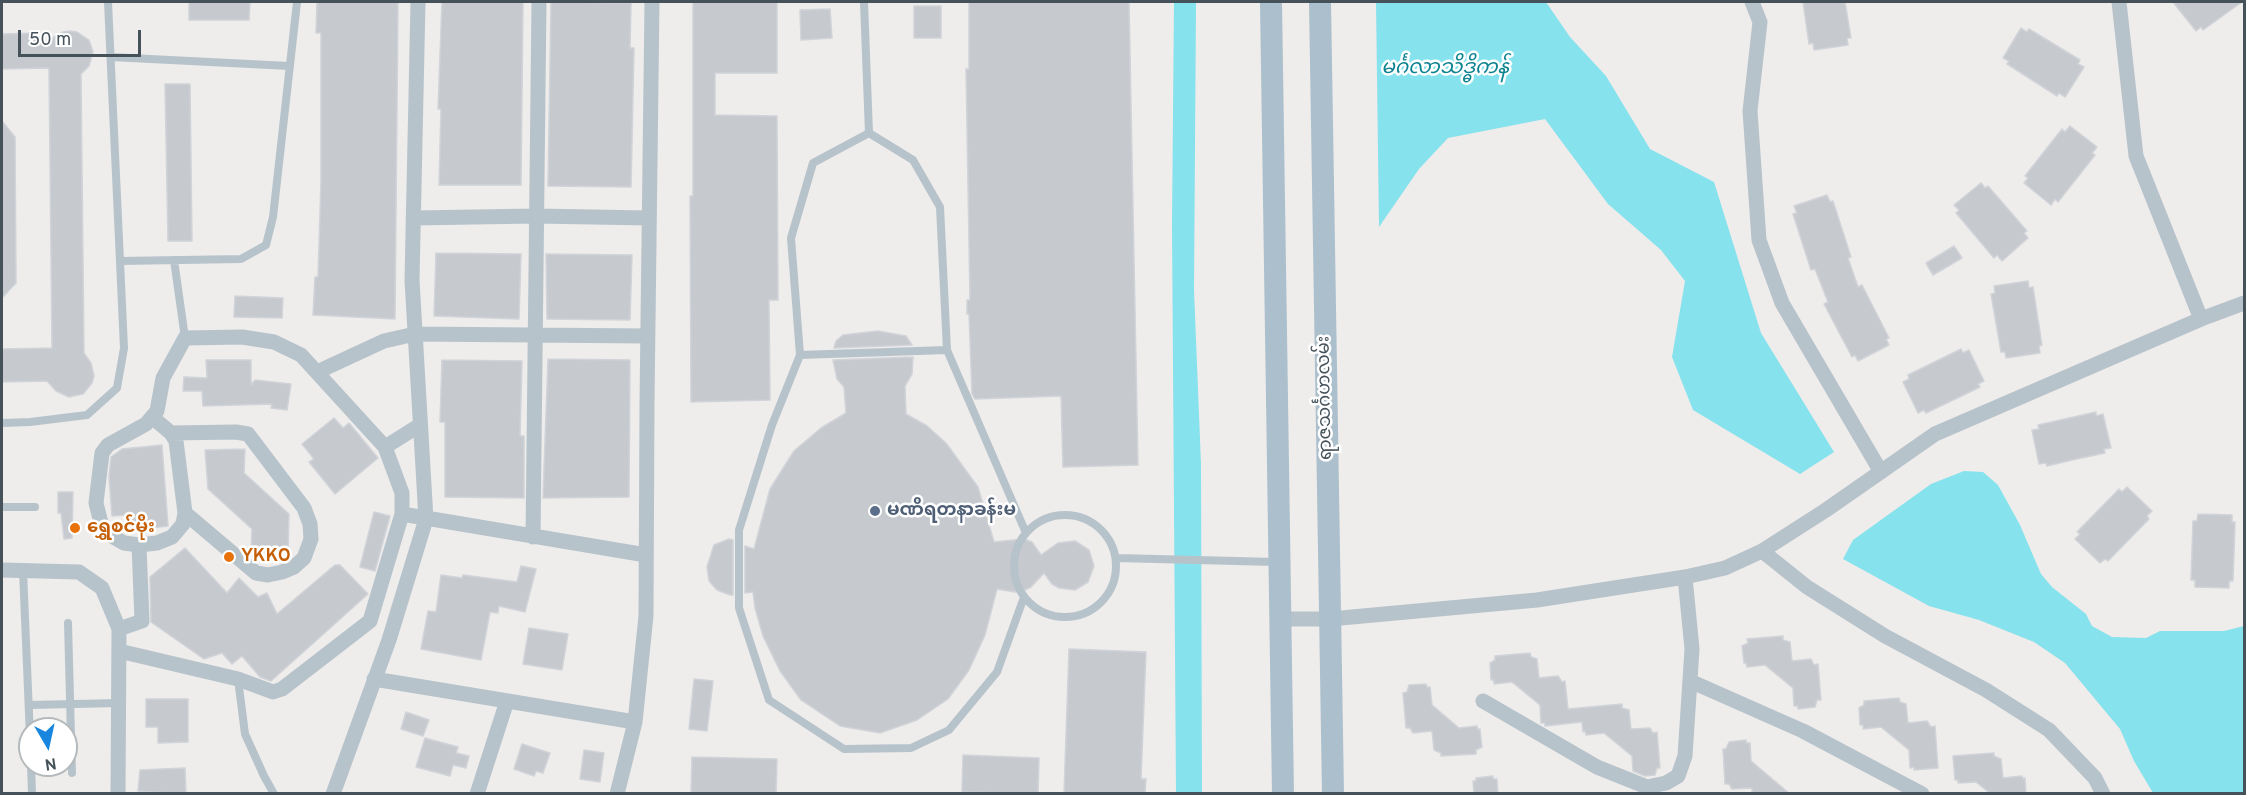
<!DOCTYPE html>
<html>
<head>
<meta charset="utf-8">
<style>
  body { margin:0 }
  #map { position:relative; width:2246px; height:795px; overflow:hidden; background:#efecec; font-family:Overpass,sans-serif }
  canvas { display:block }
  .frame { position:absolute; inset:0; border:3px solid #45525a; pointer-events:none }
  .north { position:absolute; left:18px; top:717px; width:60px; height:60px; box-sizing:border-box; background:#fff; border:2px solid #b5babd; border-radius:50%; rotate:171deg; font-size:16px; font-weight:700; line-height:24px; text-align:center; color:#45525a }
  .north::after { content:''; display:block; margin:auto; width:21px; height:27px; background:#1885de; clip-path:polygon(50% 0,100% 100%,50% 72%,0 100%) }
  .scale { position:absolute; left:18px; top:30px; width:123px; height:27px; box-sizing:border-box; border:3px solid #45525a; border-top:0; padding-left:8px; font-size:18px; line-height:21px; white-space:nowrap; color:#45525a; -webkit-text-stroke:4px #fff; paint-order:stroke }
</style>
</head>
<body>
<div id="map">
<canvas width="2246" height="795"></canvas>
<div class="frame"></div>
<div class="north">N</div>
<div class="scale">50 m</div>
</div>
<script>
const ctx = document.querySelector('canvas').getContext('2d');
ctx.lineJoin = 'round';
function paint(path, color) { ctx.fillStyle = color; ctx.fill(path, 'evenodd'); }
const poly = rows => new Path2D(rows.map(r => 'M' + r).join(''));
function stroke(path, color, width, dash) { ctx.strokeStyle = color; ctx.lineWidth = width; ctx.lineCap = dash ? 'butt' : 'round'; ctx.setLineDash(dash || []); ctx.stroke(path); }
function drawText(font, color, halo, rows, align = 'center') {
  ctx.font = font + ' Overpass,"Noto Sans Myanmar",sans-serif'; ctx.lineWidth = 5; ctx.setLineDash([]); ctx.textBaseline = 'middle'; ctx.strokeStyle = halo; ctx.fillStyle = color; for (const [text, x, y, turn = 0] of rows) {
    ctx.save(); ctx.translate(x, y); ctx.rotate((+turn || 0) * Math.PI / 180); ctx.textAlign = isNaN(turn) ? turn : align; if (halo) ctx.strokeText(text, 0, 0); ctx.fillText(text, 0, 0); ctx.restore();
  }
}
const water = poly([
  [1174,2,1196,2,1194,290,1201,464,1202,794,1176,793,1172,225],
  [1376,2,1546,2,1570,37,1606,76,1650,149,1714,182,1761,333,1834,452,1800,474,1693,410,1672,357,1685,281,1661,250,1608,204,1545,119,1448,138,1419,169,1379,227],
  [1964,471,1983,472,1998,485,2020,525,2041,574,2052,587,2086,614,2092,626,2112,637,2146,638,2160,631,2224,631,2244,626,2244,793,2153,793,2134,761,2120,729,2065,663,2034,642,1979,620,1929,606,1843,559,1853,540,1931,484]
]);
const building = poly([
  [189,2,250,2,249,20,189,20,189,2],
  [317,2,398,2,395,319,313,315,315,277,318,277,321,181,321,33,316,33,317,2],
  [442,2,523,2,521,185,439,185,441,109,438,109,442,2],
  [551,2,631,3,630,48,634,48,631,187,548,186,551,2],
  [693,2,777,2,777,73,715,73,715,115,777,116,778,300,769,300,770,400,691,402,690,196,693,196,693,2],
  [969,2,1129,2,1138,465,1063,467,1061,396,975,399,972,394,969,314,967,314,967,300,970,300,966,69,969,69,969,2],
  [1803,2,1845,2,1851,38,1847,38,1848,45,1814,50,1813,43,1809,44,1803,2],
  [2173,2,2242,2,2203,30,2201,27,2196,31,2173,2],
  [914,6,941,6,941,38,914,38,914,6],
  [830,9,832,38,801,40,800,10,830,9],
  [2021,28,2027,32,2029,29,2080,60,2078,64,2084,67,2065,97,2059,93,2057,96,2007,64,2009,61,2003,58,2021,28],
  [70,31,77,32,89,40,93,52,89,66,81,74,84,353,91,363,94,376,92,383,83,394,69,397,56,391,47,381,2,382,2,349,52,348,49,68,2,69,2,34,38,33,38,46,63,32,70,31],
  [165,84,190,84,192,241,168,241,165,84],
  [2,121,15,137,16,283,2,298,2,121],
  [2070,126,2097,147,2092,153,2095,155,2058,202,2055,199,2051,205,2024,183,2028,178,2025,176,2062,129,2065,132,2070,126],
  [1981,183,1985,188,1988,186,2027,231,2024,233,2028,238,2002,261,1997,255,1994,258,1956,213,1959,210,1954,205,1981,183],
  [1827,195,1830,202,1833,201,1851,257,1848,258,1858,287,1862,285,1889,338,1886,339,1889,345,1858,361,1855,355,1852,357,1824,304,1828,302,1815,269,1811,270,1793,214,1797,213,1794,206,1827,195],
  [1954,246,1962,258,1933,275,1926,263,1954,246],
  [436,253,521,254,519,319,434,316,436,253],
  [546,254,632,255,630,320,547,319,546,254],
  [2028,281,2029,288,2033,287,2042,345,2039,346,2040,353,2006,358,2005,352,2001,352,1991,294,1995,293,1994,286,2028,281],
  [235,296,283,298,282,318,234,317,235,296],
  [878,331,906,336,912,345,834,348,836,341,843,335,878,331],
  [1961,349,1963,353,1969,350,1984,381,1978,384,1980,387,1949,402,1926,413,1924,410,1918,413,1903,382,1909,379,1908,375,1961,349],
  [913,357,912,374,905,386,906,414,927,426,946,443,978,487,994,542,1024,539,1032,542,1041,555,1058,543,1075,541,1089,550,1094,566,1088,582,1075,590,1059,588,1052,584,1044,573,1031,587,1025,590,1015,592,997,589,985,635,969,670,948,699,917,720,880,733,840,726,801,700,780,671,763,636,755,608,753,592,745,593,745,546,754,549,770,489,794,451,821,428,846,413,844,387,837,379,833,360,913,357],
  [548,359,630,360,629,497,543,498,548,359],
  [206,360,251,360,251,385,255,380,291,384,287,410,271,408,272,404,203,406,202,391,183,391,184,377,207,378,206,360],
  [442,360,522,361,520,436,524,436,524,498,445,497,445,422,440,422,442,360],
  [2096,412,2096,416,2103,414,2111,448,2104,449,2105,453,2072,460,2047,466,2046,463,2039,464,2032,430,2039,429,2038,425,2096,412],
  [334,418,343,428,349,423,378,458,335,494,309,462,314,459,302,444,334,418],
  [162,445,168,526,126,531,125,515,112,516,109,477,111,457,122,449,162,445],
  [245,449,244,473,289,514,288,552,251,552,252,529,208,489,205,450,245,449],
  [2127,487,2152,511,2147,516,2149,519,2108,561,2105,559,2100,563,2075,539,2080,534,2077,532,2119,489,2122,492,2127,487],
  [58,492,73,492,72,538,64,539,61,513,58,513,58,492],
  [374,512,390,516,375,571,360,567,374,512],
  [2198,514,2232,515,2232,522,2235,522,2233,581,2229,581,2229,588,2195,587,2195,580,2191,580,2193,521,2197,521,2198,514],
  [729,539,733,540,733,595,730,595,717,590,709,581,707,567,714,545,729,539],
  [185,548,227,593,239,578,258,597,267,593,277,614,335,565,340,565,368,594,271,681,260,677,242,656,232,664,222,653,204,659,151,622,150,577,185,548],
  [521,566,536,569,525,612,499,606,498,613,490,612,481,660,421,649,428,611,436,612,441,575,462,578,463,575,517,582,521,566],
  [529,628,568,634,562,670,523,664,529,628],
  [1783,636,1783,640,1790,642,1792,661,1811,659,1814,665,1818,664,1821,700,1817,700,1815,707,1798,709,1798,706,1794,706,1793,688,1765,665,1747,667,1746,663,1744,663,1742,646,1748,643,1747,639,1783,636],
  [1069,649,1146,652,1141,779,1146,779,1145,794,1064,794,1069,649],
  [1530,653,1531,657,1537,659,1539,678,1558,676,1562,682,1565,681,1568,709,1622,704,1622,708,1629,710,1631,729,1650,728,1653,733,1657,732,1660,768,1657,768,1655,775,1645,776,1633,771,1632,756,1604,733,1586,735,1585,731,1583,732,1582,722,1545,726,1545,723,1541,723,1540,705,1512,682,1494,684,1494,680,1491,680,1490,663,1495,660,1495,656,1530,653],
  [694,679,713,681,707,731,689,729,694,679],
  [1426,684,1427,687,1430,687,1432,705,1459,728,1477,726,1478,730,1480,729,1482,747,1476,750,1476,754,1441,756,1441,753,1434,750,1432,731,1413,733,1410,728,1406,728,1403,693,1407,692,1409,685,1426,684],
  [1899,698,1900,702,1906,704,1908,723,1927,721,1931,727,1935,726,1938,768,1914,770,1914,767,1910,768,1909,750,1881,727,1863,729,1863,725,1860,725,1859,708,1864,705,1864,701,1899,698],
  [146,699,188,699,188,742,158,743,158,727,146,727,146,699],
  [406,712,429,720,423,736,401,729,406,712],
  [425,738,458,747,456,753,469,756,466,768,453,765,450,776,416,767,425,738],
  [1746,740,1746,743,1750,743,1751,761,1790,794,1752,794,1752,788,1732,789,1729,784,1725,784,1723,749,1726,749,1729,742,1746,740],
  [522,744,550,753,543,773,536,771,534,776,514,769,522,744],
  [584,750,604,753,600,782,580,779,584,750],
  [1994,753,1994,756,2001,759,2003,778,2022,776,2023,779,2025,778,2026,794,1991,794,1976,782,1958,783,1958,780,1955,780,1953,756,1994,753],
  [963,755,1039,758,1038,794,962,792,963,755],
  [692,757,777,759,776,794,691,794,692,757],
  [185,768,186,794,138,791,140,770,185,768],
  [1493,776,1493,779,1497,779,1498,794,1474,794,1473,781,1476,781,1476,778,1493,776]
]);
const service = poly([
  [864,2,869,133],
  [111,57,289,66],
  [869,133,913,160,940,207,947,350],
  [174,260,185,338],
  [120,261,241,259,266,245,273,217,297,2],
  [800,355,791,238,813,163,869,133],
  [2,423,30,422,87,415,117,388,124,348,108,2],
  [2,507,35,507],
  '1014 566a51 51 0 1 1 102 0a51 51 0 1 1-102 0Z',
  [1116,558,1276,562],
  [23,571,30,737],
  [1024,597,997,672,949,730,911,748,844,749,769,700,739,608,739,530,772,425,800,355,947,350,1026,533],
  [68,623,72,773],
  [238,679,245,734,264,776,274,794],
  [29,705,119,703],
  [31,765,32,794]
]);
const minor = poly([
  [1752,2,1760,22,1750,111,1759,240,1782,303,1881,472],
  [2119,2,2136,156,2201,319],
  [413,218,536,216,649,218],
  [317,372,384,341,415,334,647,336],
  [171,433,236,432,248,434,304,508,310,524,311,539,304,558,294,567,282,572,268,575,256,573,185,513],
  [385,447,420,425],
  [402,514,646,555],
  [533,537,539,2],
  [1762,551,1807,587,1885,636,1986,690,2049,730,2095,778,2103,794],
  [2,570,79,572,102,588,119,629,118,794],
  [1281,619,1330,619,1537,600,1685,577,1725,568,1762,551,1826,510,1935,434,2201,319,2244,303],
  [119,629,142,621,139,545],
  [119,651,238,679,273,692,282,689,370,621,402,514,402,493,385,447,301,355,274,342,242,337,185,338,163,378,157,411,146,424,108,445,102,453,96,503,101,523,110,535,124,543,139,545,157,543,172,537,183,524,185,513,176,441,171,433,152,417],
  [374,679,635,722],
  [1690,681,1803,731,1922,794],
  [1483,701,1597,767,1647,787,1666,783,1678,776,1685,756,1692,649,1685,577],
  [333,794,389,640,426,519,412,280,418,2],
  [477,794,507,701],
  [617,794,635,722,646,616,647,402,652,2]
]);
const primary = poly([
  [1271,2,1283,794],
  [1320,2,1333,794]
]);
const markers = [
  [875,511,6,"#5c6f8a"],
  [75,528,6,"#e8710a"],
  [229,557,6,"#e8710a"]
];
const streetNames = [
  ["ရာဇသင်္ဂဟလမ်း",1326,398,-91]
];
const serviceNames = [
  ["မဏိရတနာခန်းမ",887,511]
];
const foodNames = [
  ["ရွှေစင်မိုး",87,528],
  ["YKKO",241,557]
];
const waterNames = [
  ["မင်္ဂလာသိဒ္ဓိကန်",1445,69]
];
paint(water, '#86e2ec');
paint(building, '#c6cacf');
stroke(building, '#d0d3d8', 1.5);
stroke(service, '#b7c3ca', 8);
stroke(minor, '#b7c3ca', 15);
stroke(primary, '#abc0cc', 22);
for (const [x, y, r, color] of markers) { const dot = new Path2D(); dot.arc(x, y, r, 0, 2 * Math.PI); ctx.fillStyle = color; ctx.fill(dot); stroke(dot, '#fff', 2); }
drawText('18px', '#45525a', '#fff', streetNames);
drawText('bold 18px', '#4e5e75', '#fff', serviceNames, 'left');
drawText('bold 18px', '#c56008', '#fff', foodNames, 'left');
drawText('italic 20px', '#0c8390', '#fff', waterNames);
</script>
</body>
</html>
